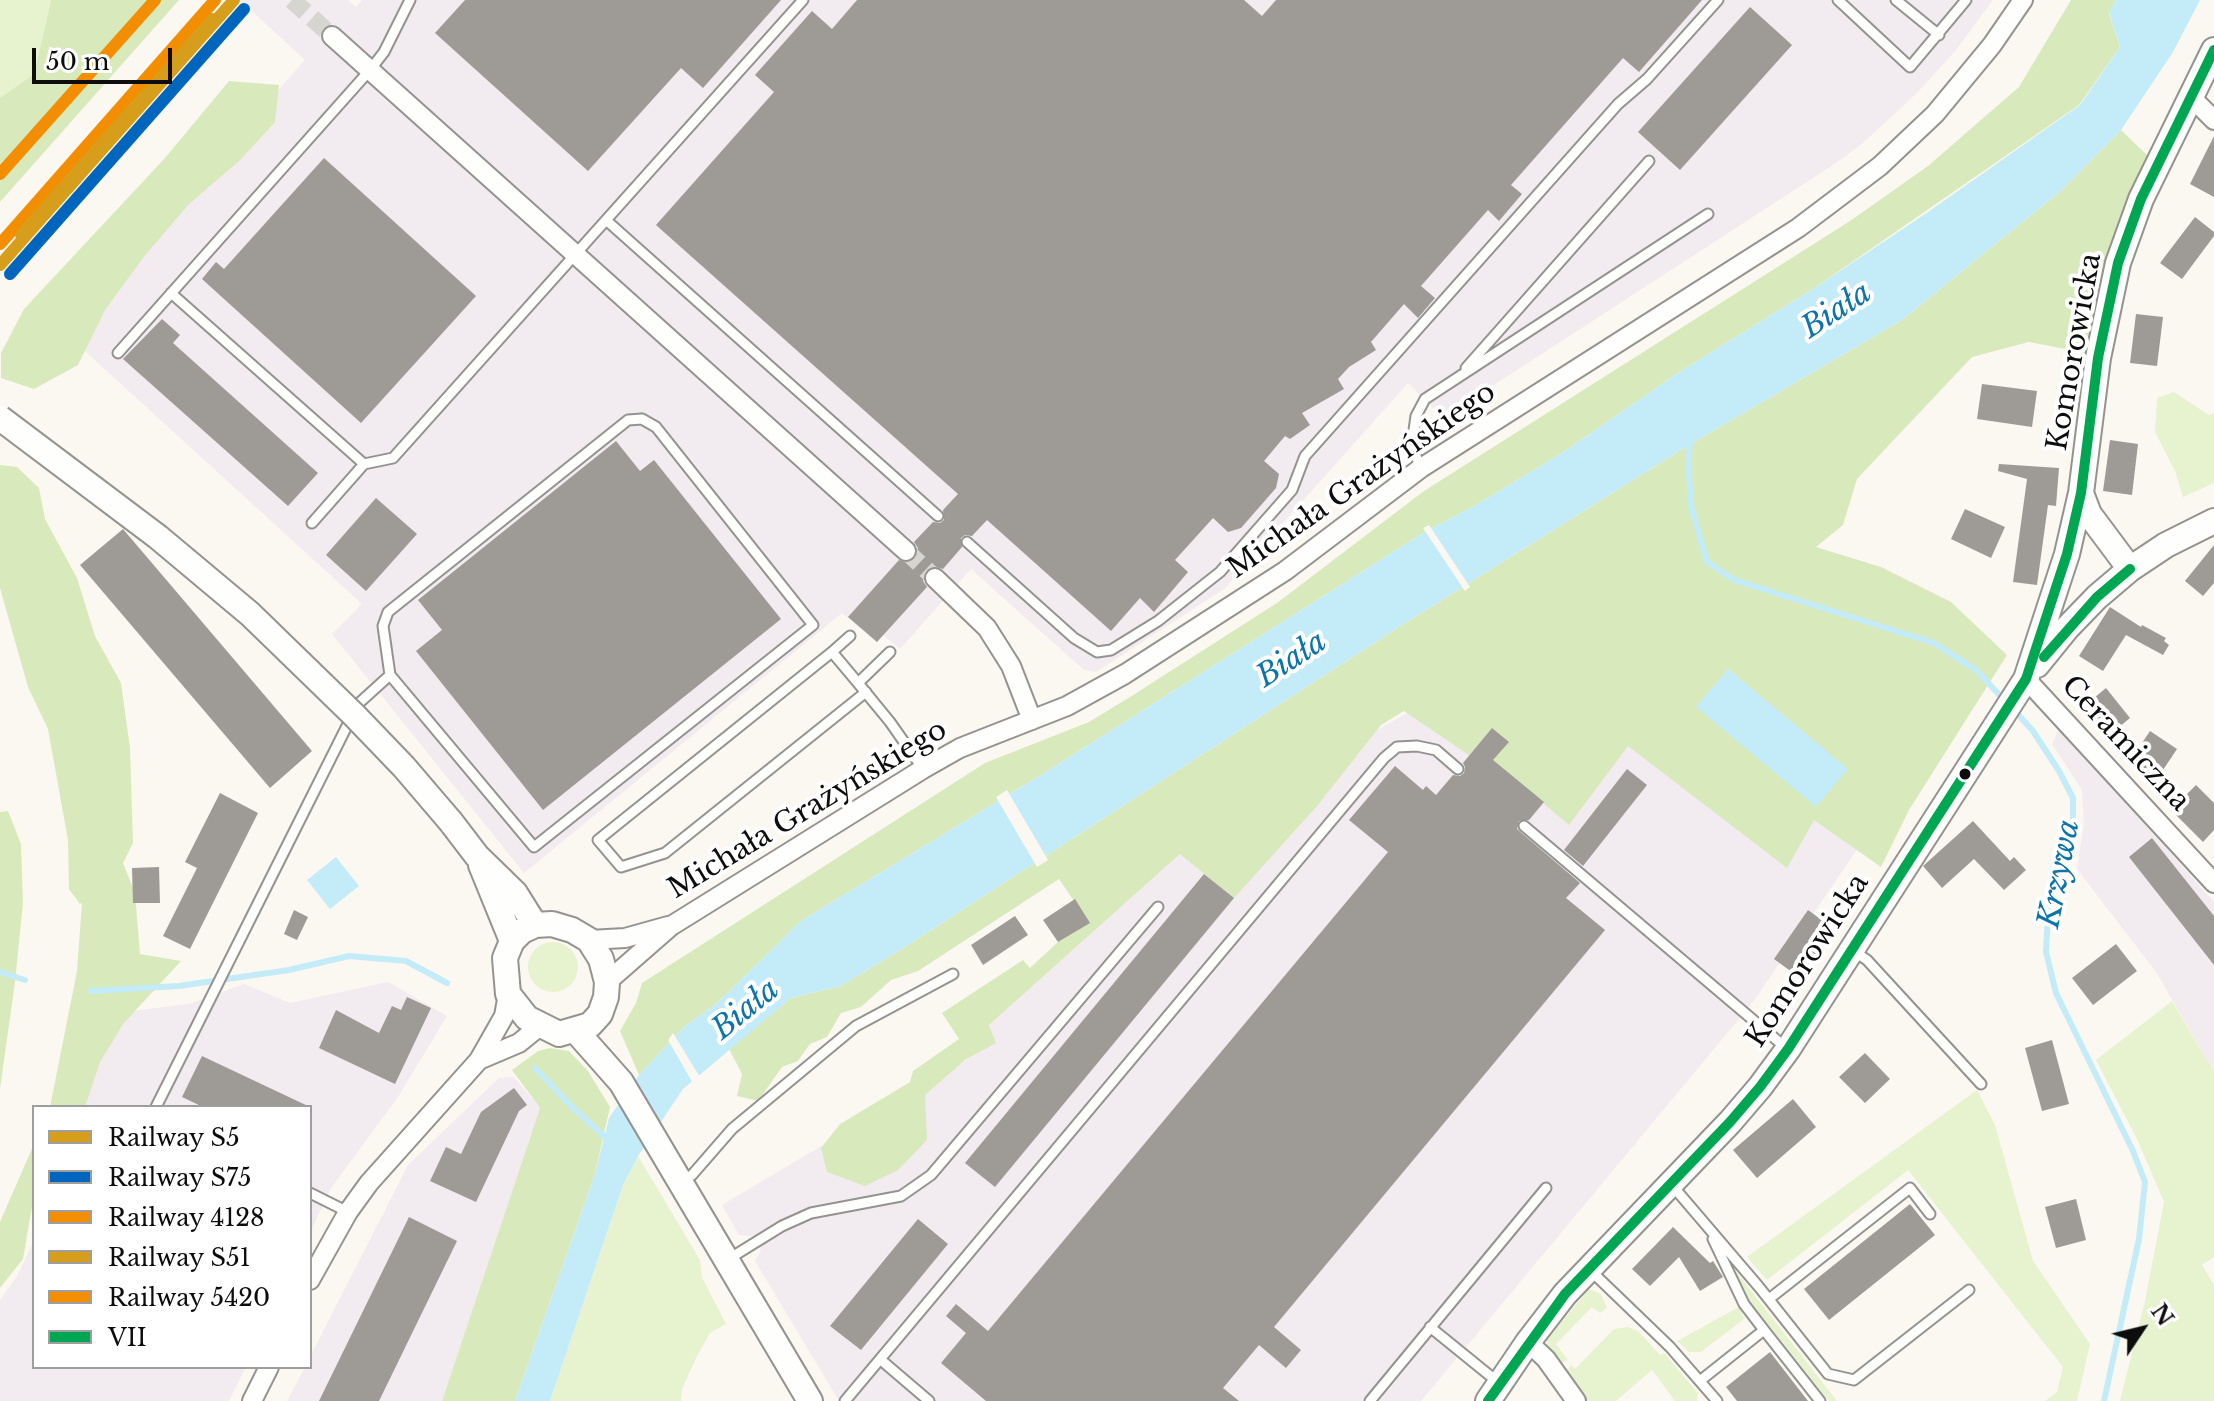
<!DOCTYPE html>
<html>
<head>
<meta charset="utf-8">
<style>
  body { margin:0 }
  #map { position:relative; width:2214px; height:1401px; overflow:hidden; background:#fbf8f1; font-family:"Libre Baskerville",serif }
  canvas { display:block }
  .legend { position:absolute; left:32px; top:1105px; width:280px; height:264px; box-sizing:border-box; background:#fff; border:2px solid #9e9e9e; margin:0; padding:10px 14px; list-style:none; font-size:24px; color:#0d0d0d }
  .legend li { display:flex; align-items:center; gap:16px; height:40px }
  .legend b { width:40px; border:2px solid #9e9e9e }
  .north { position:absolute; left:2102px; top:1289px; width:80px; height:80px; -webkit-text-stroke:6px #fff; paint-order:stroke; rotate:55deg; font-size:22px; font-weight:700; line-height:32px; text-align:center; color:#0d0d0d }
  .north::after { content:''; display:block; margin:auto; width:28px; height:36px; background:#0d0d0d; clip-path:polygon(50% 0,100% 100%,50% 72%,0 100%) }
  .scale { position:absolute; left:32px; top:48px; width:140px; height:36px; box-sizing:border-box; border:4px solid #0d0d0d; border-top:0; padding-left:10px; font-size:24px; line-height:28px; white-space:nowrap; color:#0d0d0d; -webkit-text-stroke:6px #fff; paint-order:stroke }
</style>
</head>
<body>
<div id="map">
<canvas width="2214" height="1401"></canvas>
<ul class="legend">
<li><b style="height:10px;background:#d79e1c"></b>Railway S5</li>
<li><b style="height:10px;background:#0065bd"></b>Railway S75</li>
<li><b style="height:10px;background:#f38e01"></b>Railway 4128</li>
<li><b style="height:10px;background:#d79e1c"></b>Railway S51</li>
<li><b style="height:10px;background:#f38e01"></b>Railway 5420</li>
<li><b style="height:10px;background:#00a651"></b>VII</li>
</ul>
<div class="north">N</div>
<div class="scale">50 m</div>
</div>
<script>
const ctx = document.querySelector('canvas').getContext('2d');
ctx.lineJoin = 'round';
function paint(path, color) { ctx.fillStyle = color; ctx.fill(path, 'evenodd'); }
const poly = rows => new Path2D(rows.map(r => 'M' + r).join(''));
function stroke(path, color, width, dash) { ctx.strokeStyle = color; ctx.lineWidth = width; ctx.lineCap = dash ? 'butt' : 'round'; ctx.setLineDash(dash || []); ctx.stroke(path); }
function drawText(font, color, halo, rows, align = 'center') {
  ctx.font = font + ' "Libre Baskerville",serif'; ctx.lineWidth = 8; ctx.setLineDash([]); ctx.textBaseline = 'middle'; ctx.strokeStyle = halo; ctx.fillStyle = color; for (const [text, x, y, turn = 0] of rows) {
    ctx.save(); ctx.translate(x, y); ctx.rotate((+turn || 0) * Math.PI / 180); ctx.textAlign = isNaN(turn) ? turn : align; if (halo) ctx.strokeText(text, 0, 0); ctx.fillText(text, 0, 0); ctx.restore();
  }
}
const industrial = poly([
  [240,0,348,0,356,7,362,0,1993,0,1956,50,1917,93,1863,143,1836,163,1443,418,1408,383,1224,589,1096,672,1084,670,971,569,900,649,883,635,877,642,842,613,524,873,332,634,362,604,75,342,204,173,305,60],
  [1669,567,1957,703,1753,1002,1421,1401,839,1401,755,1261,761,1250,753,1236,739,1235,722,1205,995,1043,989,1025,1180,854,1384,726],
  [2059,728,2214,902,2214,1072,2156,972,2077,869,2084,823,2082,790,2052,744],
  [388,982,447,1016,398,1097,331,1188,310,1233,310,1107,81,1107,107,1014,189,1004,244,984,290,1003],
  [514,1077,540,1108,442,1401,287,1401,305,1367,310,1367,310,1357,408,1165,499,1078],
  [34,1241,34,1367,246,1367,229,1401,0,1401,0,1300,17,1276]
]);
const green = poly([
  [0,0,51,0,34,74,0,98],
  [2174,392,2209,415,2214,413,2214,483,2183,497,2175,471,2155,432,2157,398],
  '528 967a25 25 0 1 1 50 0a25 25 0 1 1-50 0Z',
  [2172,1001,2214,1072,2214,1257,2202,1265,2214,1285,2214,1401,2120,1401,2145,1301,2164,1202,2138,1141,2096,1060],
  [1977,1090,1995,1125,2033,1261,2090,1344,2077,1401,2045,1401,2057,1392,2063,1367,1908,1170,1767,1280,1747,1257],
  [638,1156,700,1260,702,1277,726,1324,710,1333,697,1356,682,1389,681,1401,550,1401,623,1185],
  [1732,1266,1752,1292,1837,1401,1829,1401,1749,1300],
  [1589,1289,1601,1294,1607,1308,1600,1313,1592,1307,1556,1344,1568,1360,1560,1363,1560,1367,1548,1352,1547,1340],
  [1739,1307,1744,1319,1701,1352,1689,1352,1677,1341],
  [1628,1327,1638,1331,1660,1355,1664,1353,1698,1393,1697,1401,1675,1401,1652,1370,1616,1401,1587,1401,1563,1370,1569,1369,1571,1365,1575,1369,1614,1329]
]);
const forest = poly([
  [51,0,179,0,0,202,0,98,34,74],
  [2071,0,2116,0,2109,14,2120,47,2079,105,1816,287,1678,373,1562,453,1476,505,1423,533,1041,775,801,921,716,1004,684,1027,639,1075,620,1031,636,1003,642,983,985,763,1089,722,1130,697,1277,603,1424,491,1850,221,1928,166,2019,87],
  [229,81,279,85,275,122,240,160,188,205,143,258,105,310,78,365,34,389,1,378,1,353,24,309,165,158],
  [2121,130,2148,156,2128,202,2091,354,2029,342,1972,357,1857,479,1843,525,1816,547,1881,567,1951,602,2007,655,1909,810,1881,867,1814,820,1787,868,1628,746,1569,825,1493,760,1508,742,1492,728,1469,755,1404,711,1381,725,1317,806,1234,898,1180,854,989,1025,996,1043,965,1060,925,1095,927,1140,898,1170,865,1186,827,1172,821,1148,840,1124,910,1082,913,1071,959,1039,942,1013,1023,960,1030,968,1058,942,1089,923,1059,879,918,971,891,980,861,1007,841,1013,827,1037,810,1044,798,1061,782,1067,758,1101,737,1096,742,1074,729,1049,791,998,841,986,902,949,1396,629,1684,448,1902,320,2062,190],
  [1728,669,1847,769,1847,770,1696,707],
  [0,465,17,467,39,488,45,519,77,578,95,636,121,683,130,748,133,843,123,863,135,893,140,954,181,961,123,1024,100,1062,85,1107,50,1107,77,971,82,903,80,904,69,889,68,840,48,729,28,687,0,588],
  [8,811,21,844,23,903,15,982,0,1089,0,812],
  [550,1048,569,1051,588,1071,610,1107,595,1174,515,1401,442,1401,540,1108,512,1070,538,1051],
  [34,1144,34,1195,23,1259,0,1288,0,1222]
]);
const water = poly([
  [2116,0,2200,0,2173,52,2121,130,2062,190,1902,320,1684,448,1396,629,902,949,841,986,791,998,683,1089,638,1156,623,1185,550,1401,515,1401,595,1174,609,1118,639,1075,684,1027,716,1004,801,921,1041,775,1423,533,1476,505,1562,453,1678,373,1816,287,1928,212,2080,105,2120,47,2109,13],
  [1728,669,1848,769,1816,807,1696,707],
  [336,857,359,886,330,909,307,880]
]);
const pier = poly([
  [1429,525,1470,587,1465,591,1423,528],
  [1007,790,1048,860,1037,867,996,797],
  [673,1033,701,1079,694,1085,668,1040]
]);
const stream = poly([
  [1691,438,1688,458,1691,507,1707,562,1734,580,1934,643,1977,671,2005,701],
  [2013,709,2033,731,2059,771,2073,798,2073,834,2066,866,2053,894,2048,915,2046,952,2056,993,2133,1151,2145,1182,2139,1239,2104,1401],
  [0,972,25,980],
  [91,991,179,986,289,970,349,956,406,961,447,983],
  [535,1068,571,1106,609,1141]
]);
const building = poly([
  [465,0,781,0,703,88,681,68,588,171,435,33],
  [857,0,1244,0,1262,16,1276,0,1702,0,1639,72,1623,58,1511,185,1522,194,1499,221,1488,210,1421,286,1435,298,1418,318,1404,304,1371,342,1376,350,1349,367,1338,379,1344,389,1302,413,1310,425,1290,439,1285,436,1264,461,1279,474,1276,488,1241,528,1228,532,1213,518,1175,560,1188,572,1154,612,1140,598,1111,631,987,520,972,536,965,535,961,538,962,547,943,569,932,566,926,570,923,581,927,587,877,642,848,617,899,560,909,563,915,558,918,548,914,542,933,522,940,523,944,520,943,510,958,494,656,225,774,92,755,75,812,11,832,29],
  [1750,7,1792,45,1680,170,1638,132],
  [2214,136,2214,197,2190,184],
  [324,158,476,296,361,423,202,279,216,262,224,269],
  [2195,217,2214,232,2214,236,2182,279,2160,263],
  [2136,314,2163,317,2157,366,2130,363],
  [162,319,180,335,173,343,318,473,288,506,123,359],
  [1982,384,2037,391,2032,427,1977,419],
  [2110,440,2138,444,2132,495,2103,491],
  [616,441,640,471,654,460,781,619,543,810,416,651,442,630,418,600],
  [1999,464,2059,468,2056,506,2048,505,2037,585,2013,582,2027,479,1998,471],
  [376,498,417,534,366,591,326,555],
  [1965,509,2005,527,1991,558,1951,539],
  [123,529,312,751,270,788,80,565],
  [2214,545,2214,583,2203,596,2185,581],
  [2110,607,2141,627,2142,625,2166,638,2164,641,2169,645,2163,655,2126,635,2103,671,2079,656],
  [2106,688,2130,718,2107,737,2083,707],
  [1492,728,1509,742,1493,760,1544,802,1529,820,1519,821,1517,829,1580,883,1566,898,1605,930,1274,1327,1301,1350,1286,1368,1259,1345,1223,1388,1239,1401,986,1401,941,1363,966,1333,946,1316,956,1304,988,1331,1388,852,1349,820,1395,766,1423,790,1426,786,1436,795,1453,775,1460,776,1464,773,1465,767,1463,763],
  [2150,731,2177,749,2157,779,2130,761],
  [1627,769,1647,785,1583,866,1564,850],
  [2196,785,2214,803,2214,830,2203,842,2171,810],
  [220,793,258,813,190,949,163,936,197,868,185,862],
  [1973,821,2010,861,2014,857,2026,870,2004,890,1974,859,1942,888,1923,866],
  [2152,838,2214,916,2214,965,2129,857],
  [159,867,160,903,133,903,132,868],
  [1204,874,1234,898,995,1187,965,1163],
  [1075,899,1090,923,1058,942,1043,920],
  [294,910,308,917,297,940,284,934],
  [1808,910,1834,929,1800,978,1774,959],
  [1015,916,1028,935,983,965,971,945],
  [2116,944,2137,971,2093,1005,2072,978],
  [407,997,431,1008,395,1084,319,1048,336,1010,379,1033,392,1006,401,1010],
  [2052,1040,2069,1104,2042,1111,2025,1048],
  [1865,1053,1890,1079,1865,1103,1839,1077],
  [202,1056,310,1107,203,1107,182,1097],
  [514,1088,527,1105,519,1111,476,1202,430,1181,446,1147,461,1154,481,1112],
  [1793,1099,1816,1127,1757,1178,1733,1150],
  [2076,1199,2086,1240,2056,1248,2045,1207],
  [1910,1204,1935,1235,1829,1320,1804,1289],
  [409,1217,457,1241,379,1401,319,1401],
  [918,1219,948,1244,861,1350,830,1326],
  [1673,1227,1710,1263,1713,1261,1723,1277,1700,1291,1679,1257,1650,1286,1632,1269],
  [1770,1352,1808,1401,1737,1401,1726,1387]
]);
const minorTunnel = poly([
  [292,0,332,36],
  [906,551,935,578]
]);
const service = poly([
  [1838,0,1910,67,1966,0],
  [1896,0,1939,35],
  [606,220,938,516],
  [171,293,364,464,393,458,803,0],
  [118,353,370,70,384,52,410,0],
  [1466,368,1649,161],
  [642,419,656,427,813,625,534,847,390,675,383,626,388,612,628,420,642,419],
  [1421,468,1415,454,1413,437,1416,416,1425,399,1708,214],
  [312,523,364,464],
  [967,542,1074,638,1097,652,1111,650,1158,621,1220,572,1292,490,1305,456,1618,104,1647,79,1718,0],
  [832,652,850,636],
  [858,683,890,652],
  [866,692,665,853,621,867,598,840,832,652,858,683,890,722,923,769],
  [1524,826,1785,1047],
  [1852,950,1867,960,1981,1084],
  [156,1107,358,704,390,675],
  [681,1181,692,1175,732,1129,856,1026,953,974],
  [1671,1184,1759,1287,1828,1374,1854,1380,1969,1290],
  [310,1193,348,1212],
  [1713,1239,1744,1304,1764,1330],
  [727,1260,782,1226,811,1213,901,1196,931,1175,1158,907],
  [1589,1269,1670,1347,1717,1401],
  [1769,1299,1910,1188,1930,1214],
  [1430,1327,1499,1383],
  [881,1360,929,1401],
  [1701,1380,1764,1330,1820,1401],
  [845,1401,1384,758,1397,747,1417,746,1436,750,1458,769],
  [1370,1401,1546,1188]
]);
const minor = poly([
  [332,36,906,551],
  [2190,96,2214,120],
  [935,578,987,628,1011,666,1032,720],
  [2026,679,2214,883],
  [589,940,625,938,668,926],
  [607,982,671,926,923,769,960,748,1067,706,1125,674,1285,571,1421,468,1798,228,1880,166,1935,114,1992,45,2023,0],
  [479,1060,519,1043,540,1026],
  [310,1280,348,1212,369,1183,479,1060,504,1016,508,994],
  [1528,1342,1546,1359,1576,1401],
  [252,1401,269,1367]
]);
const tertiary = poly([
  [2081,493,2089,514,2130,569],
  [2037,665,2067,628,2097,597,2130,569,2166,545,2214,521],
  [451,822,477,856,515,893,535,925],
  [481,865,512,941],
  [552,924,572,930,589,940,601,959,607,982,606,997,600,1014,590,1025,559,1034,527,1018,508,994,505,958,512,941,522,931,535,925,552,924],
  [575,1030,621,1082,810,1401],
  [1488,1401,1528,1342,1565,1294,1730,1122,1760,1087,1788,1049,2026,679,2067,554,2081,493,2098,358,2118,263,2141,199,2214,50]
]);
const tertiaryBridge = poly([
  [0,418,158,537,250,614,354,715,404,767,451,822]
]);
const bus1 = poly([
  [2044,657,2097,597,2130,569],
  [1488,1401,1565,1294,1730,1122,1760,1087,1788,1049,2026,679,2067,554,2081,493,2098,358,2118,263,2141,199,2214,50]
]);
const rail1 = poly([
  [0,265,234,0]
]);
const rail2 = poly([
  [10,274,244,9]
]);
const rail3 = poly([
  [0,244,215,0]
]);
const rail4 = poly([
  [21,235,213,19]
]);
const rail5 = poly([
  [0,174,155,0]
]);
const markers = [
  [1965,774,7,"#0d0d0d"]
];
const streetNames = [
  ["Komorowicka",2075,352,-80],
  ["Michała Grażyńskiego",1362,481,-35],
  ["Ceramiczna",2125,744,47],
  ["Michała Grażyńskiego",808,810,-31],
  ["Komorowicka",1808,961,-57]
];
const waterNames = [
  ["Biała",1837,311,-33],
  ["Biała",1292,660,-33],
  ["Krzywa",2060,874,-79],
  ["Biała",746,1010,-39]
];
paint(industrial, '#f2ebef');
paint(green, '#e7f2cf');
paint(forest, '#d8eabc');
paint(water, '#c4ebf8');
paint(pier, '#fbf8f1');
stroke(stream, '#c4ebf8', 6);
paint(building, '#9e9b97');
stroke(minorTunnel, '#d7d5cf', 18, [18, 9]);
stroke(service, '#949390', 13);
stroke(minor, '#949390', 22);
stroke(tertiary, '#949390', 28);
stroke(service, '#fefefd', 9);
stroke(minor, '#fefefd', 18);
stroke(tertiary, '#fefefd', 24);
stroke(tertiaryBridge, '#949390', 28, []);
stroke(tertiaryBridge, '#fefefd', 24);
stroke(bus1, '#00a651', 10);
stroke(rail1, '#d79e1c', 12);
stroke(rail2, '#0065bd', 12);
stroke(rail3, '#f38e01', 12);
stroke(rail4, '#d79e1c', 12);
stroke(rail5, '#f38e01', 12);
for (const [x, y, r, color] of markers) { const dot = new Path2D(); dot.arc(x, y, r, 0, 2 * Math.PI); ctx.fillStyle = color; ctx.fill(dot); stroke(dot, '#fff', 3); }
drawText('28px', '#0d0d0d', '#fff', streetNames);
drawText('italic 30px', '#0c74a9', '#fff', waterNames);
</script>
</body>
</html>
